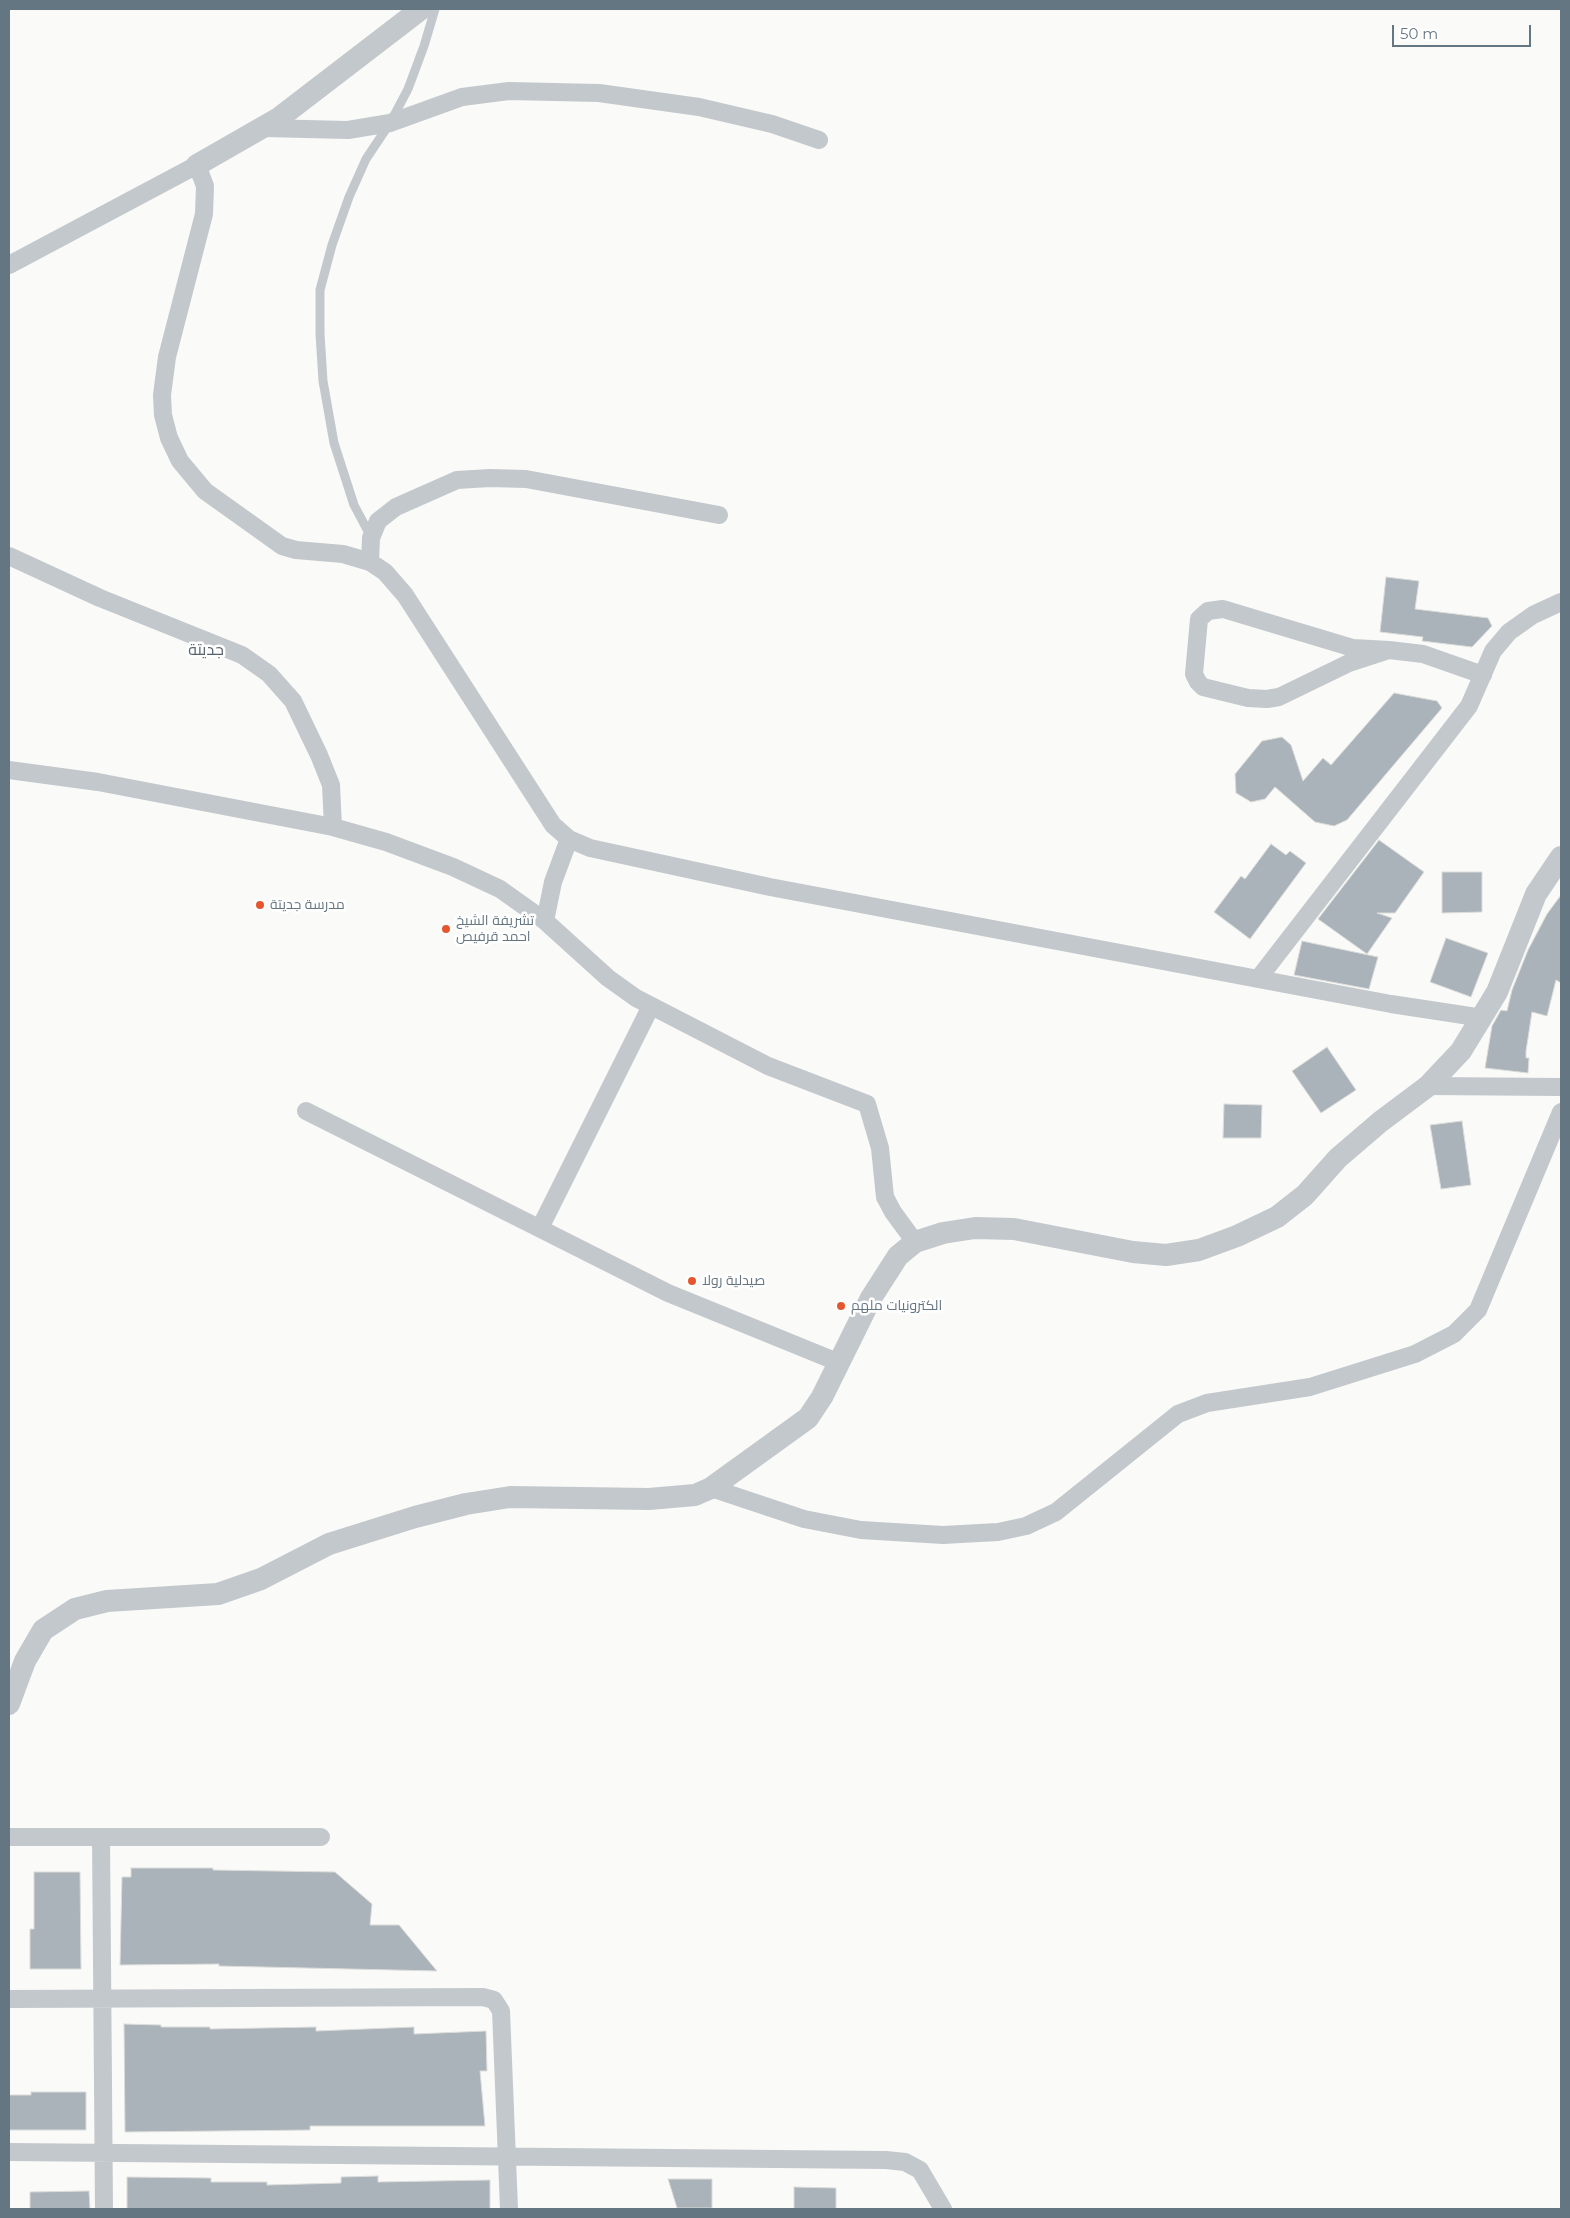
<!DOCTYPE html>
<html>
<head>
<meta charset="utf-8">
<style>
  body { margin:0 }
  #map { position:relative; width:1570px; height:2218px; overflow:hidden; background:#fafaf8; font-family:Montserrat,sans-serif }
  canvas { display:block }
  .frame { position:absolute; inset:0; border:10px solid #657683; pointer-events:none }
  .scale { position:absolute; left:1392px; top:25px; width:139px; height:22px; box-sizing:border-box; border:2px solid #657683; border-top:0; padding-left:6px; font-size:15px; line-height:18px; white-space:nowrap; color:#657683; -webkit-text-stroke:4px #fff; paint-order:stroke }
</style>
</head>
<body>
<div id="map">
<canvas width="1570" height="2218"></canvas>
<div class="frame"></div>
<div class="scale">50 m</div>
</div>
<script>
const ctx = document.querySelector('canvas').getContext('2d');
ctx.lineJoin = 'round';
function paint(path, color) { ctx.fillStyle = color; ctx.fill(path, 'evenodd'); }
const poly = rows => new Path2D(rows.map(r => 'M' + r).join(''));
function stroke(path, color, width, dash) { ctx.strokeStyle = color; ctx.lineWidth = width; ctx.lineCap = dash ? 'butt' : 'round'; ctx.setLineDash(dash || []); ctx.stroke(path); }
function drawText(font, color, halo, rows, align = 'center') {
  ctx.font = font + ' Montserrat,Cairo,sans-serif'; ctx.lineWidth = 5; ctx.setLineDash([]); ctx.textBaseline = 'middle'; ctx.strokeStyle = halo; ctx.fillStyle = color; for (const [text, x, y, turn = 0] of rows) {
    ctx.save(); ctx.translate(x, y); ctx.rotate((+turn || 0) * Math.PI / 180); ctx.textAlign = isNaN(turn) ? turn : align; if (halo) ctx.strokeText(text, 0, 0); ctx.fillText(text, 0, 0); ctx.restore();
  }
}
const building = poly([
  [1386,577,1419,581,1415,609,1488,618,1492,626,1472,647,1422,641,1423,637,1380,632,1386,577],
  [1394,693,1437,701,1442,708,1347,820,1334,826,1315,822,1275,787,1265,799,1251,802,1236,793,1235,774,1262,741,1282,737,1291,745,1303,781,1323,758,1331,765,1394,693],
  [1379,840,1424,872,1395,913,1377,913,1392,918,1367,954,1318,919,1379,840],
  [1271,844,1286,855,1290,851,1306,863,1250,939,1214,912,1241,876,1245,879,1271,844],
  [1442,872,1482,872,1482,912,1442,913,1442,872],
  [1561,895,1561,983,1556,980,1547,1016,1532,1012,1526,1051,1526,1058,1529,1058,1528,1073,1485,1068,1492,1026,1501,1010,1507,1011,1512,990,1528,950,1547,914,1561,895],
  [1446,938,1488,953,1471,997,1430,982,1446,938],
  [1302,941,1378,957,1369,989,1294,975,1302,941],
  [1327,1047,1356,1090,1321,1113,1292,1071,1327,1047],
  [1224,1104,1262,1105,1261,1138,1223,1138,1224,1104],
  [1462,1121,1471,1185,1441,1189,1430,1125,1462,1121],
  [131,1868,213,1868,213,1870,335,1872,372,1904,370,1925,399,1925,437,1971,219,1966,219,1964,120,1965,122,1877,131,1877,131,1868],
  [34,1872,80,1872,81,1969,30,1969,30,1929,34,1929,34,1872],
  [124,2024,161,2025,161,2027,210,2027,210,2029,316,2027,316,2031,414,2027,414,2034,486,2031,487,2071,480,2071,485,2126,310,2126,310,2130,125,2132,124,2024],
  [31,2092,86,2092,86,2130,9,2130,9,2095,31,2095,31,2092],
  [378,2176,378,2182,490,2180,490,2209,127,2209,127,2177,211,2178,211,2182,267,2182,267,2185,341,2183,341,2177,378,2176],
  [668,2179,712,2179,712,2208,677,2208,668,2179],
  [794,2187,836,2188,836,2209,794,2209,794,2187],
  [89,2191,90,2209,30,2209,30,2192,89,2191]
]);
const service = poly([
  [371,537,354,505,334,443,323,381,320,334,320,290,332,245,349,197,366,159,390,123,408,89,424,46,435,9]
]);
const minor = poly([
  [263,128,348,130,390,123,462,97,509,91,599,93,699,107,772,124,819,140],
  [9,265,197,165,205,186,204,214,167,357,162,395,163,415,169,438,180,461,205,491,282,546,296,550,343,554,370,562,385,572,405,595,553,825,569,839,590,848,770,887,1391,1004,1483,1018],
  [9,556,100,598,242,655,269,674,293,701,319,755,331,785,333,827],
  [370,562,371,538,378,521,396,507,457,480,490,478,526,479,719,515],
  [1389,650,1349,663,1279,697,1267,699,1248,698,1203,687,1198,682,1194,674,1199,619,1208,611,1223,609,1353,648,1389,650,1423,654,1483,675],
  [9,770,98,782,333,827,386,842,453,867,500,889,545,921,553,882,569,839],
  [545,921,608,978,636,998,768,1066,867,1104,880,1148,885,1197,893,1212,915,1242],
  [1258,979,1469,706,1493,651,1509,632,1533,615,1561,602],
  [1428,1086,1561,1087],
  [306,1111,668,1293,840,1363],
  [540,1228,651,1006],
  [711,1488,804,1519,861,1530,943,1535,998,1532,1026,1526,1056,1512,1178,1414,1207,1403,1310,1387,1415,1354,1454,1334,1478,1310,1561,1112],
  [9,1837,321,1837],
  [101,1837,104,2209],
  [9,1999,483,1997,494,2000,501,2011,509,2209],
  [9,2152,886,2160,905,2162,920,2170,943,2209]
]);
const tertiary = poly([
  [197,165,279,118,421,9],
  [9,1704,25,1661,43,1630,75,1609,107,1601,218,1594,261,1579,329,1544,415,1517,466,1504,510,1497,649,1499,695,1495,711,1488,808,1418,822,1397,871,1298,898,1256,915,1242,943,1233,975,1228,1014,1229,1133,1252,1166,1255,1199,1250,1237,1236,1277,1217,1305,1195,1338,1158,1380,1122,1428,1086,1461,1051,1497,992,1536,894,1561,857]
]);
const markers = [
  [260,905,5,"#e4572e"],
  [446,929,5,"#e4572e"],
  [692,1281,5,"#e4572e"],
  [841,1306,5,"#e4572e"]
];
const poiNames = [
  ["مدرسة جديتة",270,905],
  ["تشريفة الشيخ",456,921],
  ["احمد قرفيص",456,937],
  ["صيدلية رولا",702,1281],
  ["الكترونيات ملهم",851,1306]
];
const quarterNames = [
  ["جديتة",206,650]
];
paint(building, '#aab3b9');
stroke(building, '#dcdcda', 1);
stroke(service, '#c3c8cc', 9);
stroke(minor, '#c3c8cc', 18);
stroke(tertiary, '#c3c8cc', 22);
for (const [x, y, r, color] of markers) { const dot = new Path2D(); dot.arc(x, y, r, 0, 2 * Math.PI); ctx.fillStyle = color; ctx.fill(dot); stroke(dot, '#fff', 2); }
drawText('14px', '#657683', '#fff', poiNames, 'left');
drawText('16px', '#57646e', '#fff', quarterNames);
</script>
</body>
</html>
